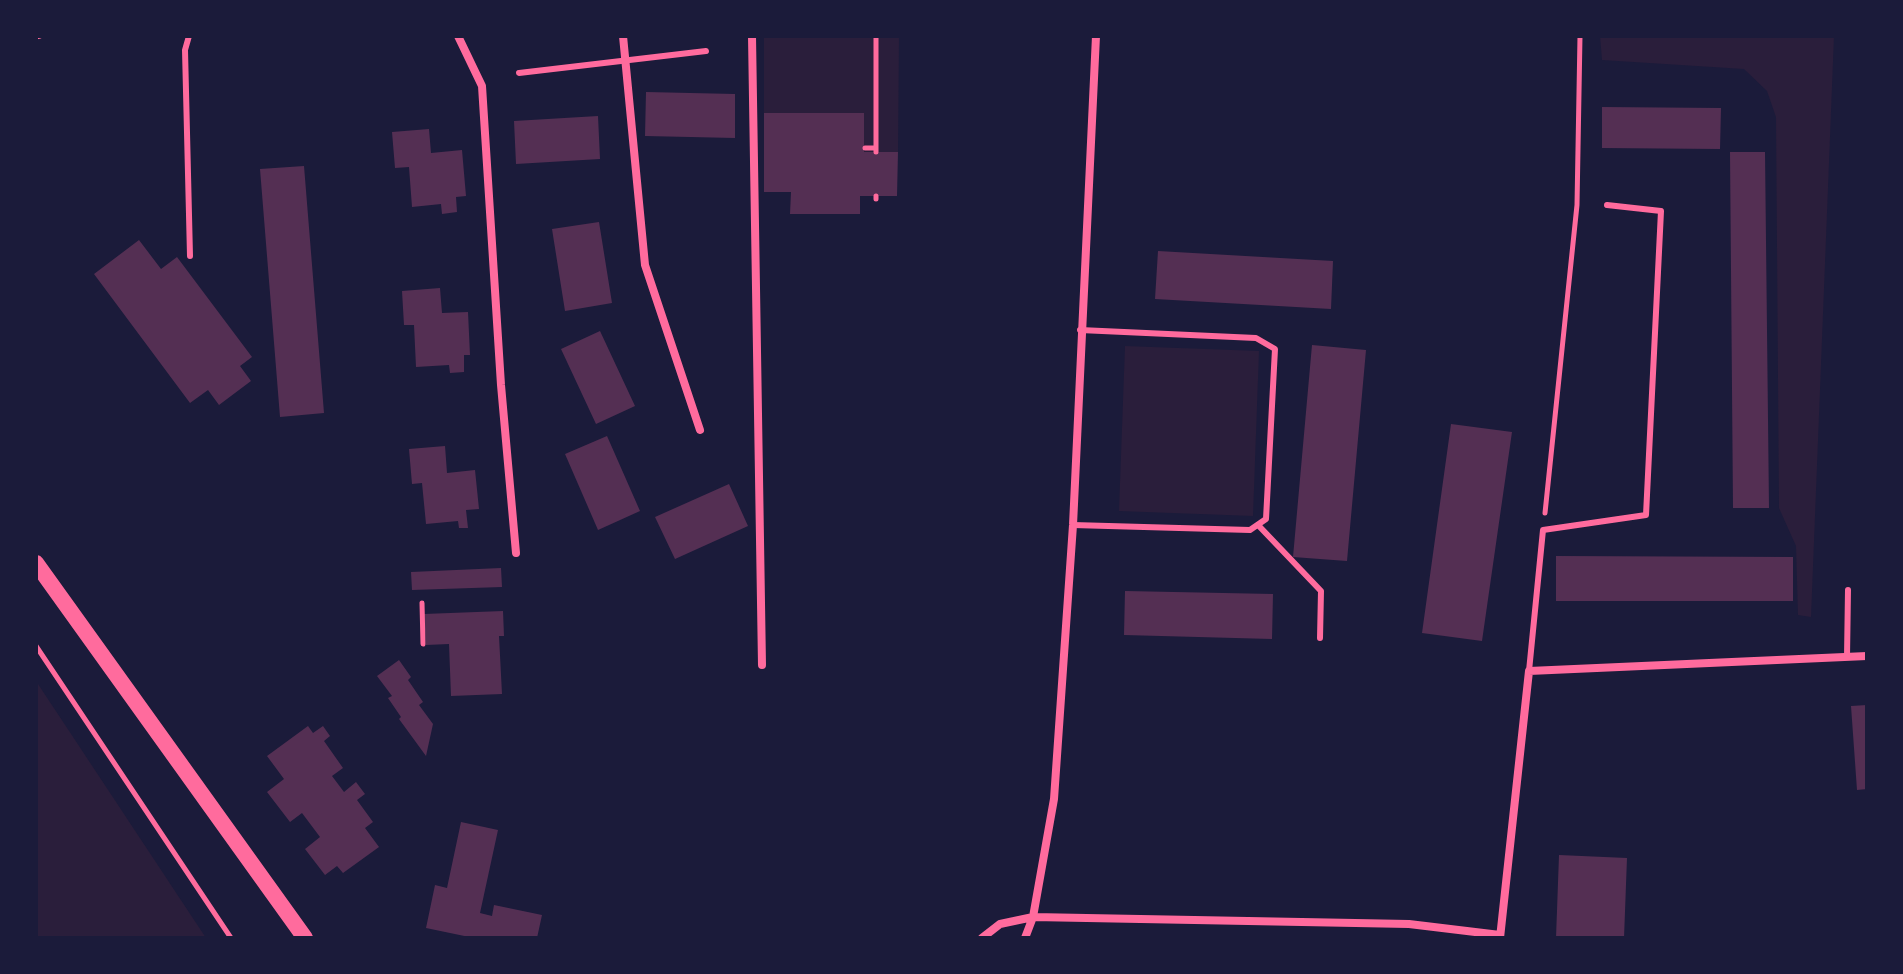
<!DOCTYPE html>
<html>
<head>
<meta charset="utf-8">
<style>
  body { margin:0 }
  #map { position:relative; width:1903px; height:974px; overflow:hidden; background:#1b1b3a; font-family:Commissioner,sans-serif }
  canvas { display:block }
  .frame { position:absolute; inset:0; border:38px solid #1b1b3a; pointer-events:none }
</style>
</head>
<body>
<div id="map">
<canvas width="1903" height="974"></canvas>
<div class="frame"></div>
</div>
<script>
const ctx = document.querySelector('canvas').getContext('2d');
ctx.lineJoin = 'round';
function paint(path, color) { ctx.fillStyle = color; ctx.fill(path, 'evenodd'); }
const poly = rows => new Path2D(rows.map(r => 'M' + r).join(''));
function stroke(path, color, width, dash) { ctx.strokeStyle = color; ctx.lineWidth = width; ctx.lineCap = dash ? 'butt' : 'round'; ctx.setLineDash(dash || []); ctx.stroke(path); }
const green = poly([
  [764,36,899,36,898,152,864,152,864,113,764,113],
  [1600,36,1834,36,1811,617,1798,615,1796,546,1779,508,1776,117,1767,91,1744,69,1602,60],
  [1125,346,1259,351,1253,516,1119,511],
  [36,681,206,938,36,938]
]);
const building = poly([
  [646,92,735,94,735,138,645,136],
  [1602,107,1721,108,1720,149,1602,148],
  [764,113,864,113,864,152,898,152,897,196,860,196,860,214,790,214,791,192,764,192],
  [598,116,600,159,516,164,514,121],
  [429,129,431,153,462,150,466,196,456,197,457,212,442,214,441,204,412,207,409,167,395,168,392,132],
  [1730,152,1765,152,1769,508,1733,508],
  [304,166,324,413,280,417,260,169],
  [599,222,612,303,565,311,552,229],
  [139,240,161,269,177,257,252,357,240,366,251,381,219,405,208,390,190,403,94,274],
  [1158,251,1333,261,1331,309,1155,299],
  [440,288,442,313,468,312,470,355,464,355,464,372,450,373,449,365,416,367,414,325,404,325,402,291],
  [600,331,635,406,596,424,561,349],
  [1312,345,1366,350,1347,561,1293,557],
  [1451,424,1512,432,1482,641,1422,633],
  [607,436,640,511,598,530,565,454],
  [445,446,447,473,475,470,479,509,466,510,468,528,459,528,458,521,426,524,422,483,412,484,409,449],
  [729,484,748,526,675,559,655,517],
  [1556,556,1793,557,1793,601,1556,601],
  [501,568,502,587,412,590,411,572],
  [1125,591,1273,594,1272,639,1124,635],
  [503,611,504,636,499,636,502,694,451,696,449,644,426,645,424,614],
  [399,660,411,677,408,680,423,702,419,705,433,724,426,756,399,719,401,717,388,698,392,696,377,676],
  [1867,705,1867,789,1857,790,1851,706],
  [308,726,313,733,323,726,330,736,324,741,343,768,332,776,344,792,356,782,365,794,357,800,373,822,365,828,379,847,343,873,337,866,325,875,305,849,320,837,302,813,290,822,267,792,284,779,267,756],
  [461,822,498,830,480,913,492,916,494,905,542,915,537,938,474,938,426,928,435,885,447,888],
  [1559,855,1627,858,1624,938,1556,938]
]);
const path = poly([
  [36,37,40,36],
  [865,148,876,148,876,152],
  [876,148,876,36],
  [876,196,876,199],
  [1545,513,1577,205,1580,36],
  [422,603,423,644],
  [36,646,231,938]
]);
const service = poly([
  [189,36,185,50,190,256],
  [519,73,706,51],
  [1073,525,1250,530,1266,519,1275,349,1256,338,1080,330],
  [1258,525,1321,591,1320,638],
  [1847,657,1848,590],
  [1529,671,1543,530,1646,515,1661,211,1607,205]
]);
const minor = poly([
  [458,36,482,86,501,385,516,553],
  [623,36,645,265,700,430],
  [752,36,762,665],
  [982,938,1000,924,1033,917,1409,924,1500,935],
  [1025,938,1033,917,1054,799,1073,525,1096,36],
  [1500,938,1529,671,1867,656]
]);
const secondary = poly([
  [36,563,305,938]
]);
paint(green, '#2a1e3b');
paint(building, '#542f53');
stroke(path, '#ff6b9d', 5);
stroke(service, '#ff6b9d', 6);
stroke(minor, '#ff6b9d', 8);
stroke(secondary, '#ff6b9d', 16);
</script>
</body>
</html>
